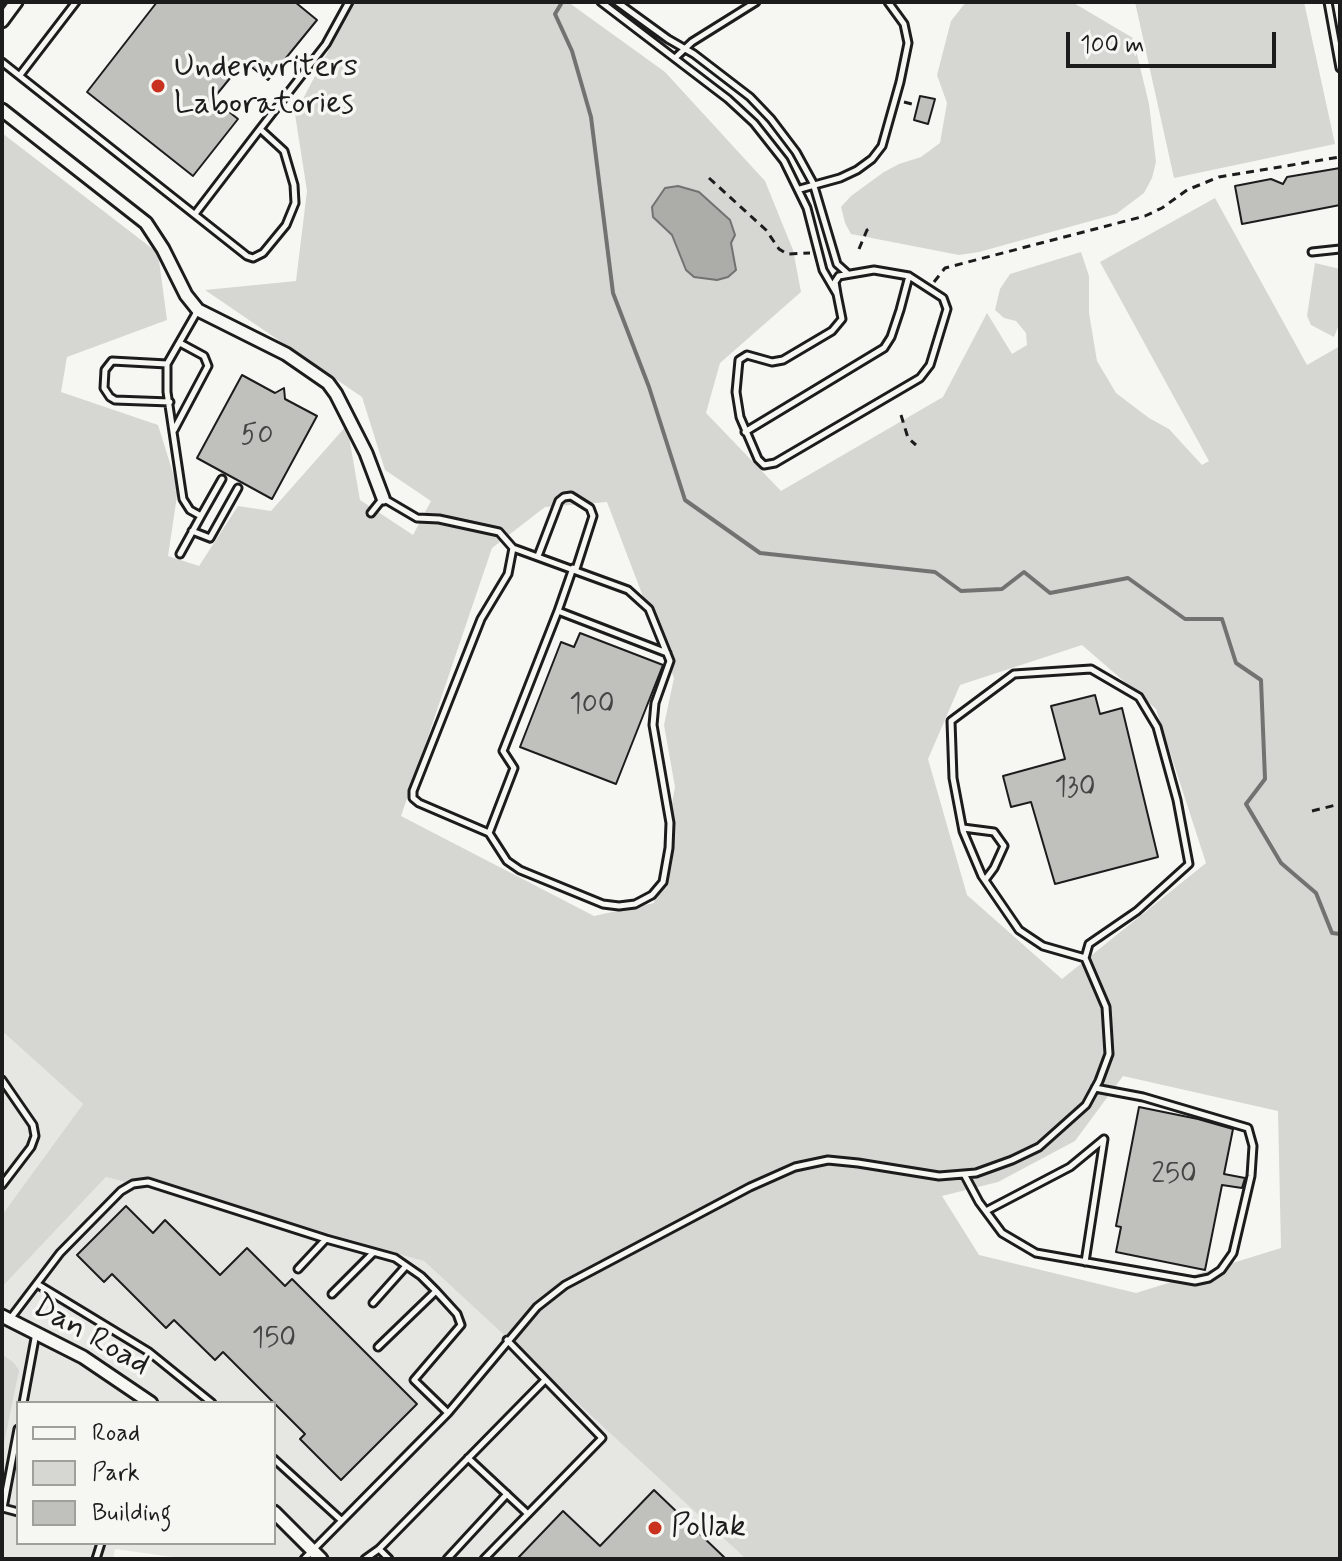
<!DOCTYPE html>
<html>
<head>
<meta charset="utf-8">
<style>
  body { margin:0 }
  #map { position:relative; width:1342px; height:1561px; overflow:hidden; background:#f6f6f2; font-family:Mynerve,sans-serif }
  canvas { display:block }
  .frame { position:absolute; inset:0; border:4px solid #1c1c1c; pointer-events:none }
  .legend { position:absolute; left:16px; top:1401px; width:260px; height:144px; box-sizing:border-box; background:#f6f6f2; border:2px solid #9f9f9c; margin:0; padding:10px 14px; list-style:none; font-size:24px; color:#1c1c1c }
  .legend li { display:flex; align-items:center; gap:16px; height:40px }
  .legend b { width:40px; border:2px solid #9f9f9c }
  .scale { position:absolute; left:1066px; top:32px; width:210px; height:36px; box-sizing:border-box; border:4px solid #1c1c1c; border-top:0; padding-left:10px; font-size:24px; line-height:28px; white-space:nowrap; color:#1c1c1c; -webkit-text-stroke:6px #f6f6f2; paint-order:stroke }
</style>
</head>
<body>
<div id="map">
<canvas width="1342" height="1561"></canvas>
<div class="frame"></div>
<ul class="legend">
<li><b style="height:10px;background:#f6f6f2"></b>Road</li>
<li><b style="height:22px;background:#d6d6d2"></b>Park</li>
<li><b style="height:22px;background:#c0c0bd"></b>Building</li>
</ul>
<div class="scale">100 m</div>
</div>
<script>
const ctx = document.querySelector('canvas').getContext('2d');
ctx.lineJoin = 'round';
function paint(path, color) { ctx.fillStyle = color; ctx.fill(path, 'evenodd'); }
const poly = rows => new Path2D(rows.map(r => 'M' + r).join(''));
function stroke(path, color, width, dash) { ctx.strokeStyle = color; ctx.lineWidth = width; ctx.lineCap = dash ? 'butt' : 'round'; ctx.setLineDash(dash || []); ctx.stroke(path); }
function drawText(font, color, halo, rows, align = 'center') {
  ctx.font = font + ' Mynerve,sans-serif'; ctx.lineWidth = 7; ctx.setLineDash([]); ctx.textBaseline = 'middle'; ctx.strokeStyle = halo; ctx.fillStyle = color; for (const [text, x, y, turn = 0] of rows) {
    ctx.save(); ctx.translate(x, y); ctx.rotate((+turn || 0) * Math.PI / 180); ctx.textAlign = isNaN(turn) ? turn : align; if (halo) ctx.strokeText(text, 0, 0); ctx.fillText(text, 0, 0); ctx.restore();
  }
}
const built = poly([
  [2,1031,83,1104,2,1215],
  [106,1177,424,1261,746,1559,188,1559,115,1549,113,1559,2,1559,2,1287],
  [18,1403,274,1403,274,1543,18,1543]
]);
const green = poly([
  [354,2,568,2,665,72,765,181,793,250,801,292,720,363,706,413,781,491,943,397,987,313,1012,354,1027,345,1026,333,1016,321,1004,318,995,310,1000,289,1010,274,1081,252,1089,276,1089,313,1097,361,1116,393,1149,418,1169,429,1202,465,1209,461,1100,262,1215,198,1307,365,1340,346,1340,1559,746,1559,424,1261,106,1177,2,1287,2,1215,83,1104,2,1031,2,133,158,253,167,320,67,357,61,392,158,425,178,489,168,556,199,566,238,506,271,511,347,425,360,500,413,535,431,501,385,470,362,397,205,290,296,281,307,191,295,114],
  [607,502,674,678,664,725,675,787,654,903,594,916,401,816,492,548,545,507],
  [1082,645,1156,709,1206,863,1062,979,967,895,928,759,960,685],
  [1123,1076,1278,1111,1281,1248,1136,1293,979,1255,942,1196,998,1182,1075,1141],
  [966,2,1072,2,1133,38,1149,104,1156,162,1152,178,1144,193,1116,214,979,252,959,255,851,234,845,223,841,207,851,196,884,172,899,164,921,157,940,143,947,103,937,75,951,21],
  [1135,2,1304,2,1335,144,1174,178],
  [1315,263,1340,269,1340,322,1334,337,1311,325,1307,316],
  [2,1354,14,1363,19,1370,2,1453]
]);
const water = poly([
  [678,186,699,192,730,220,735,235,731,243,736,270,728,277,717,280,694,277,686,270,672,235,653,217,652,207,665,188,678,186]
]);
const stream = poly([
  [561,4,555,14,572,51,591,117,613,293,649,387,685,500,760,553,935,572,961,591,1002,589,1024,572,1050,593,1128,578,1185,619,1222,619,1236,663,1261,680,1265,779,1246,804,1281,863,1316,893,1332,933,1340,934]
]);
const building = poly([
  [157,2,295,2,317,20,268,80,244,61,213,99,238,119,193,176,87,92,157,2],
  [920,96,935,99,928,124,914,120,920,96],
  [1340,168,1340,205,1242,224,1235,186,1271,179,1283,184,1287,177,1340,168],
  [242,375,275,393,284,388,285,399,317,416,272,499,197,458,242,375],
  [580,633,663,665,616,784,520,747,561,642,574,647,580,633],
  [1095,695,1100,714,1122,708,1158,857,1055,884,1031,802,1011,807,1003,776,1065,759,1051,706,1095,695],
  [1139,1107,1198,1119,1233,1129,1224,1174,1245,1178,1242,1188,1222,1185,1205,1270,1116,1252,1121,1227,1116,1226,1139,1107],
  [126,1206,153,1233,165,1220,220,1275,247,1248,285,1286,292,1279,417,1404,341,1480,300,1439,305,1434,223,1352,215,1360,174,1320,166,1328,112,1274,104,1282,77,1255,126,1206],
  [654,1490,726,1559,517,1559,563,1511,600,1546,654,1490]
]);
const path = poly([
  [904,102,916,105],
  [709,178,766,230,779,249,787,254,810,253],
  [859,249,867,230,872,227],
  [934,282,945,268,1145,216,1162,208,1187,190,1219,177,1340,157],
  [901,415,908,438,916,445],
  [1312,811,1340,804]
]);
const service = poly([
  [601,2,728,99,754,123,784,161,807,208,823,270,837,294,842,319,832,331,783,360,772,362,747,355,739,360,736,392,740,417,758,459,764,465,775,463,920,378,930,365,947,309,943,298,909,276,874,270,839,276,835,282,837,294],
  [617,2,668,39,694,54,750,97,771,119,796,152,813,183,837,264,847,273],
  [1328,2,1340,68],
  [675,58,692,42,756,2],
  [2,62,247,256,253,258,263,253,286,225,295,203,294,185,284,151,260,129,326,44,349,2],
  [20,75,76,2],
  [800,189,840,178,857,170,872,159,882,146,900,82,908,43,904,24,888,2],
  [195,214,260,129],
  [1312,252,1340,249],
  [167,364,112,361,105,370,104,388,110,397,115,400,170,402],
  [174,430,208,366,204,356,180,343],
  [745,432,884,348,891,337,900,310,909,276],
  [371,513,383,498,417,518,439,519,499,532,513,548,628,590,649,609,670,661,655,703,653,725,670,823,669,848,663,882,652,895,635,904,619,906,603,904,520,870,507,861,489,833,419,803,413,798,413,791,481,619,508,574,513,548],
  [201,516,222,479],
  [192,531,210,538,238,488],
  [180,554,201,516,190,510,183,499,167,392,167,364,198,310],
  [538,556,559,501,564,497,571,496,590,508,593,516,576,569],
  [573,568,558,611,667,653],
  [963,828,994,832,1004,846,994,868,985,880],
  [489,833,514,768,503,751,558,611],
  [2,1080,33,1125,35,1136,31,1147,2,1185],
  [964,1174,979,1202,1002,1233,1036,1253,1195,1281,1209,1278,1221,1270,1233,1253,1251,1176,1253,1146,1248,1128,1143,1097,1095,1088],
  [986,1211,1070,1167,1104,1139,1085,1262],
  [298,1269,326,1239,395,1258,421,1276,436,1291],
  [37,1284,149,1352,212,1403],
  [332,1294,373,1253],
  [373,1303,406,1266],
  [10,1319,60,1253,121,1191,133,1184,148,1182,326,1239],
  [378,1347,436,1291,457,1314,461,1325,414,1380,448,1413],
  [23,1403,36,1333],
  [468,1458,528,1514],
  [274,1459,341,1520],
  [3,1508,18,1429],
  [3,1508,18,1512],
  [379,1549,389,1559],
  [96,1559,101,1543],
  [304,1559,448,1413,537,1307,565,1285,750,1187,795,1167,828,1160,858,1163,939,1176,976,1173,1012,1160,1039,1147,1086,1105,1099,1081,1109,1054,1106,1007,1085,958,1089,944,1137,911,1189,864,1177,800,1157,727,1139,697,1091,669,1014,674,951,721,953,778,963,831,982,876,1019,930,1043,946,1085,958],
  [365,1559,379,1549,545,1380],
  [447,1559,507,1494],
  [484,1559,602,1438,507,1340]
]);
const minor = poly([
  [2,21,16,2],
  [2,110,146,223,163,249,186,295,198,310,286,354,328,383,336,394,366,453,383,498],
  [2,1316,83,1357,151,1403],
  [274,1512,321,1559]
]);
const markers = [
  [158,86,8,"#c8321e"],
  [655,1528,8,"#c8321e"]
];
const numberNames = [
  ["50",257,437],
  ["100",592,706],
  ["130",1075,789],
  ["250",1174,1176],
  ["150",274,1340]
];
const poiNames = [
  ["Underwriters",174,68],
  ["Laboratories",174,105],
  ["Pollak",671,1528]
];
const streetNames = [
  ["Dan Road",90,1337,30]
];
paint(built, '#e6e6e2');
paint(green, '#d6d6d2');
paint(water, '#acaca9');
stroke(water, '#727271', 2);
stroke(stream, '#727271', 4);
paint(building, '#c0c0bd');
stroke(building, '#1c1c1c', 2);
stroke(service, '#1c1c1c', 11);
stroke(minor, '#1c1c1c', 17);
stroke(path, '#1c1c1c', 3, [8, 6]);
stroke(service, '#f6f6f2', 5);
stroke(minor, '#f6f6f2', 11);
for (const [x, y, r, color] of markers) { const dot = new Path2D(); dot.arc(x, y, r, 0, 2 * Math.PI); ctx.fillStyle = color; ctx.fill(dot); stroke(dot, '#f6f6f2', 3); }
drawText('28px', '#454544', null, numberNames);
drawText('32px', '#1c1c1c', '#f6f6f2', poiNames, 'left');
drawText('32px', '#1c1c1c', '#f6f6f2', streetNames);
</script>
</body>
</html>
